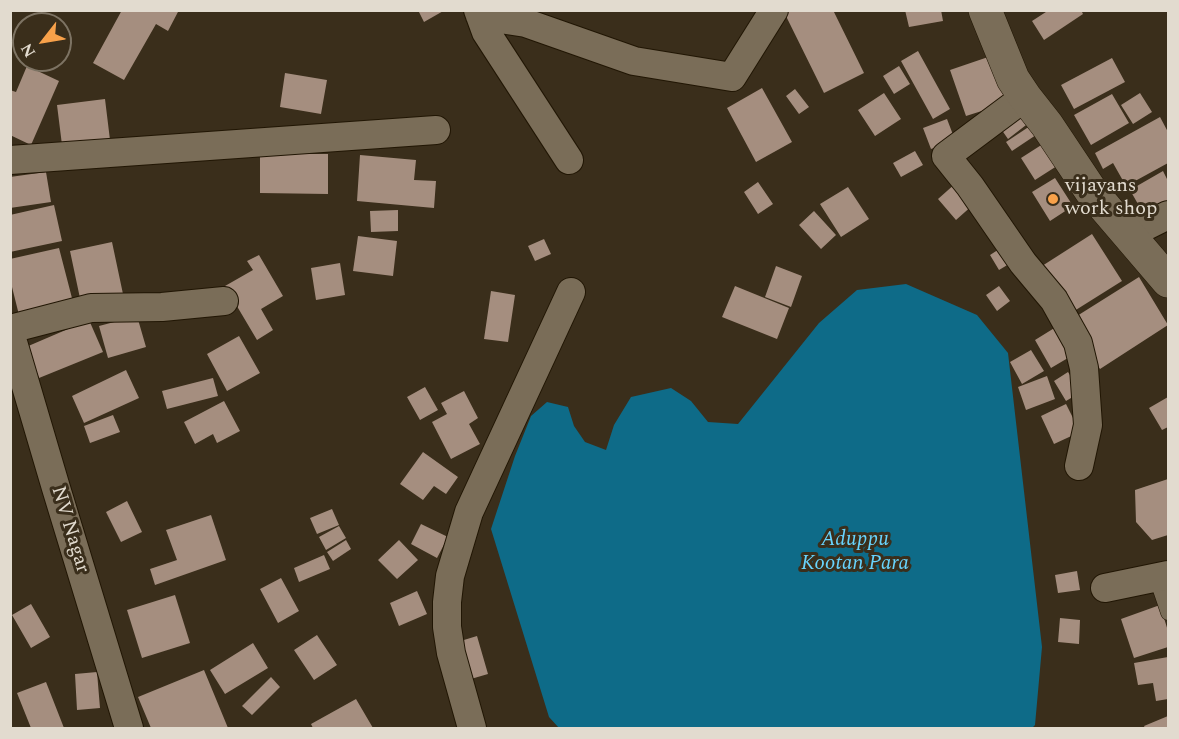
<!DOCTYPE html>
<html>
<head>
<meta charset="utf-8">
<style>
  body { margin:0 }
  #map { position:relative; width:1179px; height:739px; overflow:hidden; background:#3a2e1b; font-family:Spectral,serif }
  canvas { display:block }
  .frame { position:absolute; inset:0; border:12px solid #e2dbcf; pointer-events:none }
  .north { position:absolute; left:12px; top:12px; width:60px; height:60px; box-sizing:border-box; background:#3a2e1b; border:2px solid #7d7363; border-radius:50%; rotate:239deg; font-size:16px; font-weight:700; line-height:24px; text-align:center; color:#e2dbcf }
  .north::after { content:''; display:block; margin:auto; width:21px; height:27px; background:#f8a14a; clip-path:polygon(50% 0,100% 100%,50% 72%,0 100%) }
</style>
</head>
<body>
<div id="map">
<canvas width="1179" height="739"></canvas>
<div class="frame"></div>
<div class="north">N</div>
</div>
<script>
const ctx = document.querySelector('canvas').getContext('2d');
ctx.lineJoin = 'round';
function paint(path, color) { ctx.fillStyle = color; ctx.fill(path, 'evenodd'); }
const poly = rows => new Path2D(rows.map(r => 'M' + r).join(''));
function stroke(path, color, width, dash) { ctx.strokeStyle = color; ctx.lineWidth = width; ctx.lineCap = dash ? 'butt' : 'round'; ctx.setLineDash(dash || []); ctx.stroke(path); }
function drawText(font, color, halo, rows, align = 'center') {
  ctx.font = font + ' Spectral,serif'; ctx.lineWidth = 6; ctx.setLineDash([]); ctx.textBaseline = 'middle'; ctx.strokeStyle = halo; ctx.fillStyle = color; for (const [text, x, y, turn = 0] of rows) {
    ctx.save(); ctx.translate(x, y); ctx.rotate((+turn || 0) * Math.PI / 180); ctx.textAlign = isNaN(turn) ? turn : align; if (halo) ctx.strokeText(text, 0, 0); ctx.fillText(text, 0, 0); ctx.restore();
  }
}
const water = poly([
  [906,284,977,315,1008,353,1042,647,1035,725,1032,728,559,728,549,717,491,529,515,456,531,416,547,402,568,407,574,426,585,442,606,450,614,425,631,397,671,388,691,401,708,422,738,424,819,323,857,290]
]);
const building = poly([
  [122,10,179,10,168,31,156,24,124,80,93,63],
  [418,10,445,10,424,22],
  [783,10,833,10,864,73,824,93],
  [905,10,941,10,943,21,909,27],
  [1049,10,1081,10,1083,14,1044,40,1032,21],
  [918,51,950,109,933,119,901,61],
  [994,55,1010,102,966,116,950,70],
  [1112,58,1125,82,1074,109,1061,85],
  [27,66,59,81,31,145,10,135,10,90,16,92],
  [899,66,910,84,894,94,883,76],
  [285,73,327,80,321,114,280,107],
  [762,88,792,142,756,162,727,108],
  [795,89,809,107,799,114,786,96],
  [884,93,901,119,875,136,858,110],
  [1140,93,1152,112,1133,124,1121,105],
  [1112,94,1129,123,1091,145,1074,115],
  [105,99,110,140,62,145,57,105],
  [1020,109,1030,122,1008,139,999,126],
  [1160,117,1168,132,1168,163,1126,186,1113,163,1103,169,1095,153],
  [947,119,955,140,931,149,923,128],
  [1030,126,1036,135,1012,151,1006,142],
  [1046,142,1060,164,1035,180,1021,158],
  [915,151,923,165,901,177,893,163],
  [260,154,328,154,328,194,260,193],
  [360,155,416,160,414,180,436,181,434,208,357,201],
  [1163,171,1168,181,1168,208,1147,220,1130,190],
  [46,172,51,202,10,208,10,177],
  [1055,178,1073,206,1050,221,1032,192],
  [758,182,773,204,758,214,744,192],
  [956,183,974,204,956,220,938,199],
  [848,187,869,219,841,237,820,204],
  [54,205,62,241,10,252,10,215],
  [398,210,398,231,371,232,370,211],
  [814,211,836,235,821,249,799,225],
  [1092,234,1122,281,1071,313,1042,266],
  [358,236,397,241,393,276,353,271],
  [544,239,551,254,535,261,528,246],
  [112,242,123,294,81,303,70,251],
  [1004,246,1014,261,999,270,990,255],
  [59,248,73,302,19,315,10,279,10,259],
  [259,255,283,296,261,309,273,330,257,340,225,286,253,270,247,261],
  [340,263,345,295,316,300,311,268],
  [776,266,802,276,791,307,765,297],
  [1139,277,1168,325,1100,369,1069,321],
  [735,286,789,308,777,339,722,317],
  [999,286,1010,301,997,311,986,295],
  [491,291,515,295,508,342,484,339],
  [137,316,146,347,108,358,99,326],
  [89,320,103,352,39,378,26,347],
  [1056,327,1073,355,1051,368,1035,340],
  [239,336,260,373,227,391,207,354],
  [1031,350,1044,371,1022,384,1010,362],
  [126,370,139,398,84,423,72,396],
  [1068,372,1081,392,1066,401,1054,381],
  [1047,376,1055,399,1026,410,1018,387],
  [213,378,218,396,167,409,162,391],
  [425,387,438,410,420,420,407,397],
  [464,391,478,418,469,424,480,444,451,459,432,422,447,414,441,403],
  [1168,397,1168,427,1162,430,1149,408],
  [224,401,240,431,217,443,213,434,195,444,184,422],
  [1066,404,1080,432,1054,444,1041,416],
  [113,415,120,432,90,443,84,426],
  [423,452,458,477,446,494,434,486,423,500,400,484],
  [1168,479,1168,535,1152,540,1136,522,1135,490],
  [127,501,142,532,121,542,106,512],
  [332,509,339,525,317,534,310,518],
  [211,515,226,560,155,585,150,569,177,560,166,530],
  [421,524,448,537,437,558,411,544],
  [339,526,346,538,326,550,319,537],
  [346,540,351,549,333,561,327,552],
  [399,540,418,560,397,579,378,560],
  [324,555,330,569,299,582,294,568],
  [1077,571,1080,590,1058,593,1055,575],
  [281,578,299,611,278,623,260,589],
  [417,591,427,614,399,626,390,603],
  [175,595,190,643,142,658,127,610],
  [31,604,50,637,31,648,12,615],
  [1160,605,1168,631,1168,647,1134,658,1121,619],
  [1060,618,1080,620,1079,644,1058,642],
  [317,635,337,665,314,680,294,650],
  [477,636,488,674,464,681,454,643],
  [253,643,268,668,225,694,210,670],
  [1168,657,1168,699,1156,701,1153,683,1138,685,1134,663],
  [204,670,228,728,151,728,138,697],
  [97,672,100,708,77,710,75,674],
  [271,677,280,687,252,715,242,706],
  [46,682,64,728,31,728,17,693],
  [356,699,373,728,313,728,311,724],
  [1168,716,1168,728,1145,728,1144,726]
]);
const lane = poly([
  [1156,578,1168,613]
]);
const street = poly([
  [478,10,486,32,569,160],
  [480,16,526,23,634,61,732,77,774,10],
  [1025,97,946,156,970,186,1023,263,1054,300,1078,343,1084,368,1088,425,1079,466],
  [10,160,436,130],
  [1128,235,1168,215],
  [10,329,91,308,162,307,224,301],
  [10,332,56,488,129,728],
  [1105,588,1168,575],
  [472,728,451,653,447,627,447,602,450,576,469,512,571,292]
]);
const secondary = poly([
  [985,10,1013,79,1025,97,1047,125,1091,191,1168,281]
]);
const markers = [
  [1053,199,6,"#f8a14a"]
];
const poiNames = [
  ["vijayans",1065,187],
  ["work shop",1065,210]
];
const streetNames = [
  ["NV Nagar",69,530,73]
];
const waterNames = [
  ["Aduppu",855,541],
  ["Kootan Para",855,565]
];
paint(water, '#0e6b88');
paint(building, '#a58e7f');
stroke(lane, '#211604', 15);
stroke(street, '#211604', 30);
stroke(secondary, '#211604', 34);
stroke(lane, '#7a6d58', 14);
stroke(street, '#7a6d58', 28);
stroke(secondary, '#7a6d58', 33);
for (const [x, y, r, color] of markers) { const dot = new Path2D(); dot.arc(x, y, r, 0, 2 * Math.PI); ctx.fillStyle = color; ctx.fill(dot); stroke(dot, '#3a2e1b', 2); }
drawText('20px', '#e2dbcf', '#3a2e1b', poiNames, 'left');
drawText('20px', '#e2dbcf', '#3a2e1b', streetNames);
drawText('italic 21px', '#68d4fd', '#3a2e1b', waterNames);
</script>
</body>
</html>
